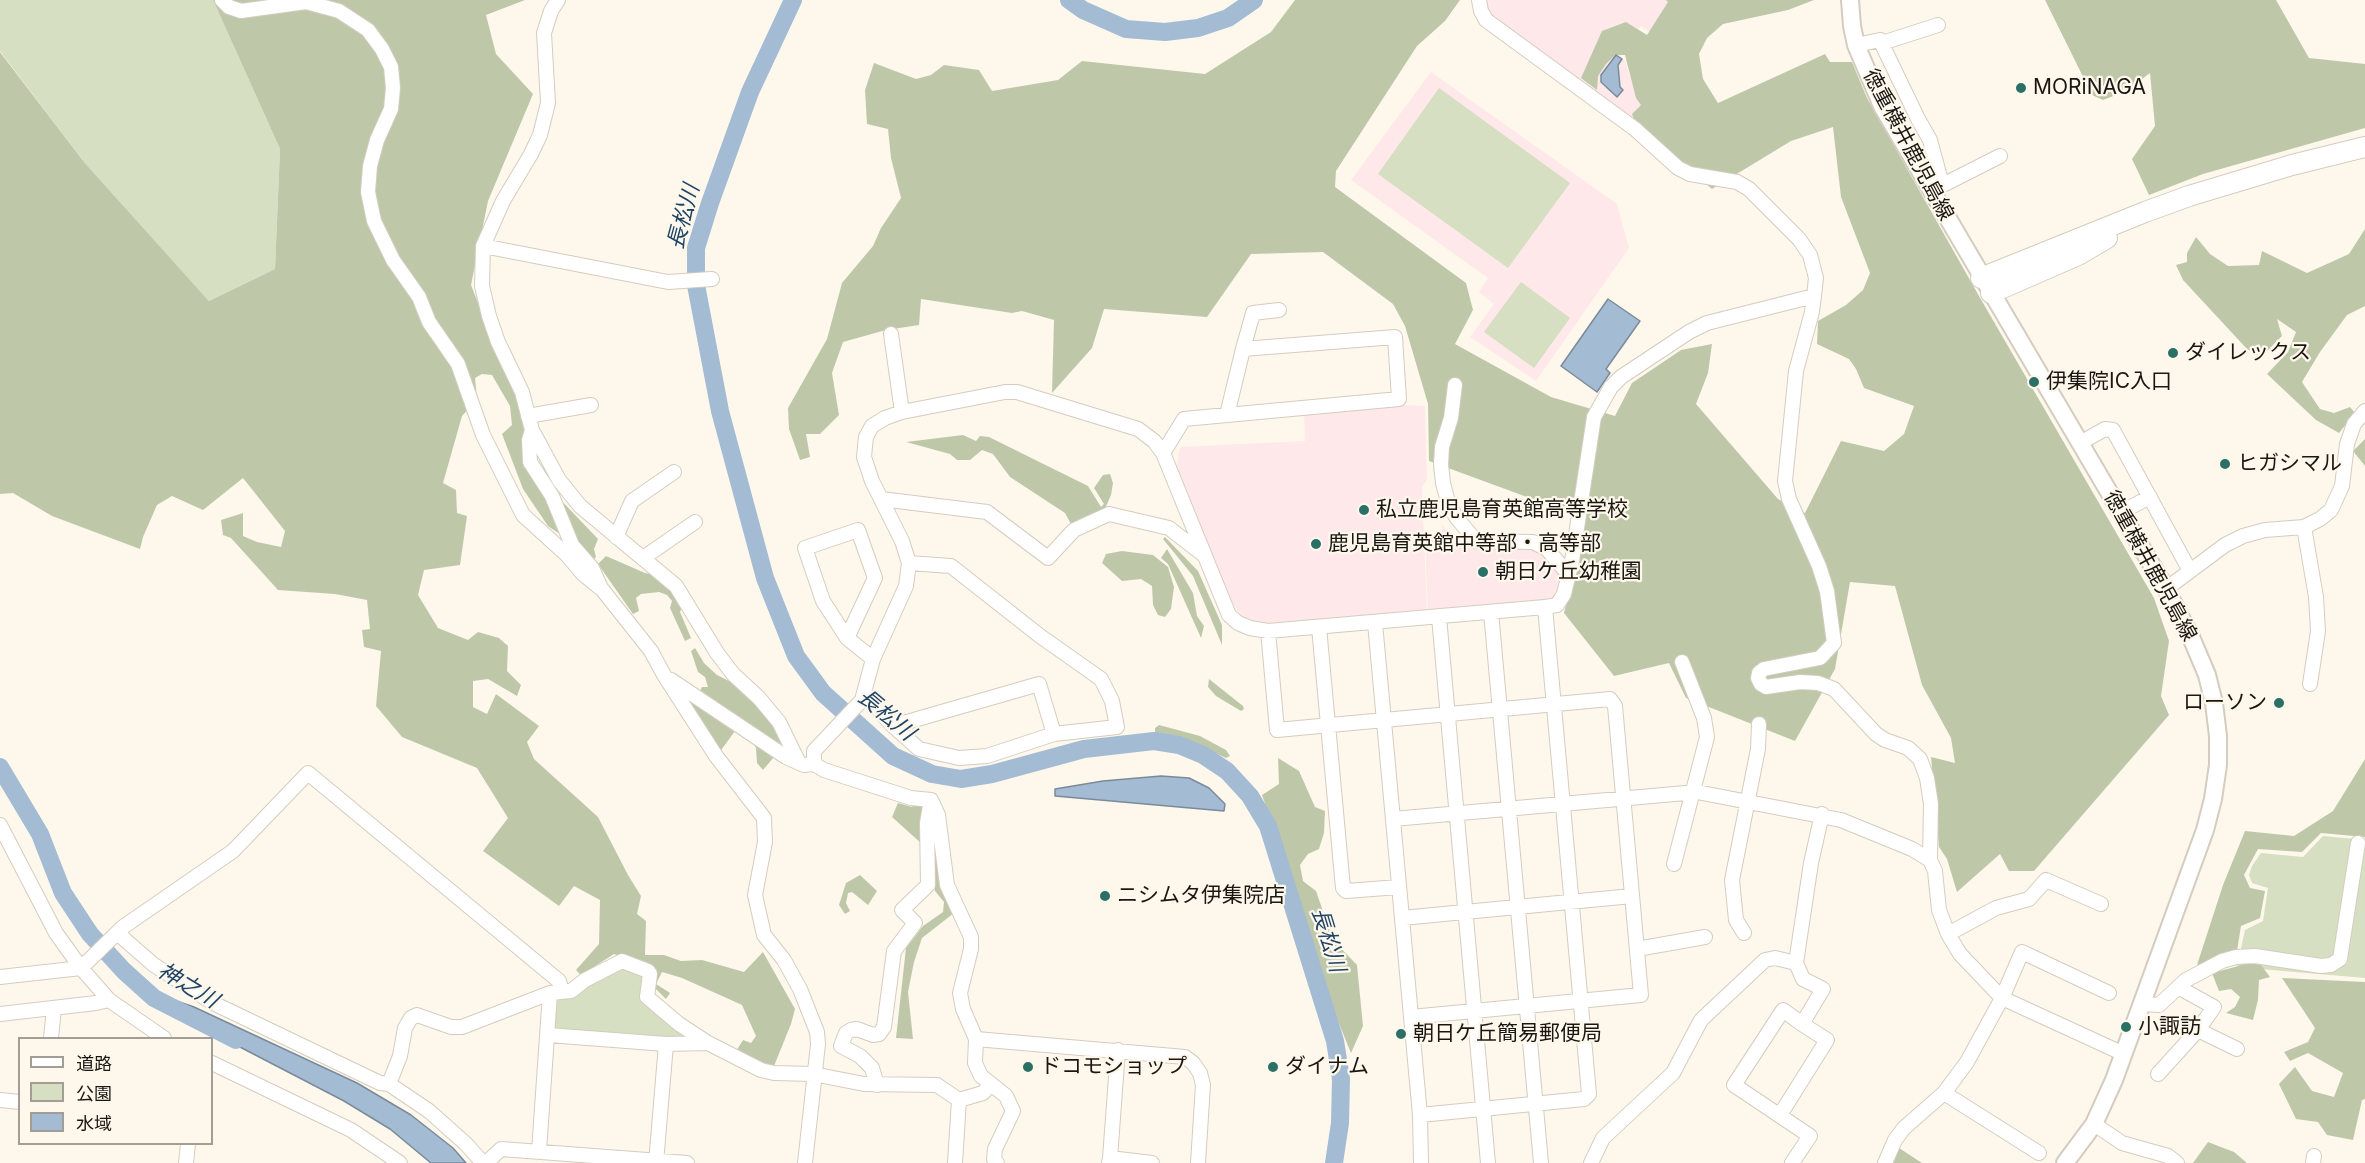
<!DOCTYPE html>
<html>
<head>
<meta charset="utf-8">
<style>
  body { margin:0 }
  #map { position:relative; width:2365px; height:1163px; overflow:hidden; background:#fef8ec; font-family:Inter,"Noto Sans JP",sans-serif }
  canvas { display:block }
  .legend { position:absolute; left:18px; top:1037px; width:195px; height:108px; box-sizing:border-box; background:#fef8ec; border:2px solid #a39e95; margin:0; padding:8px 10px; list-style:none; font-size:18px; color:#1a1712 }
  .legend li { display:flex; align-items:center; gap:12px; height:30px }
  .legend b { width:30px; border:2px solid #a39e95 }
</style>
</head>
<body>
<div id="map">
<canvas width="2365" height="1163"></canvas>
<ul class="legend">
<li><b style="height:8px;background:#fff"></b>道路</li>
<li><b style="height:16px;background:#d6dfc1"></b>公園</li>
<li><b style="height:16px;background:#a4bbd4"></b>水域</li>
</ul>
</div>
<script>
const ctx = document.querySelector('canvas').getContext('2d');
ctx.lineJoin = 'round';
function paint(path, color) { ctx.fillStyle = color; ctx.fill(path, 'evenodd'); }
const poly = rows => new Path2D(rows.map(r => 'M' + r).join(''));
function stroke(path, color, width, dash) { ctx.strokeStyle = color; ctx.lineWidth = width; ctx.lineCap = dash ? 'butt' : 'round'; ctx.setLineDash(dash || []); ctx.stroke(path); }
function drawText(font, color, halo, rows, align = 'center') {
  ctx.font = font + ' Inter,"Noto Sans JP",sans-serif'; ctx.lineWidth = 4.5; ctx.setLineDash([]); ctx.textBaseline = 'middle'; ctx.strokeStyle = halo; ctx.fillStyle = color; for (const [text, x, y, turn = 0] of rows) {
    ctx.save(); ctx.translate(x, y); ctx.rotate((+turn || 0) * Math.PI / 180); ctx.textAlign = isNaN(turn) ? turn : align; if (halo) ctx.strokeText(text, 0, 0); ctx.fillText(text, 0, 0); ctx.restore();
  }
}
const education = poly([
  [1484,0,1678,0,1654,35,1641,26,1633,37,1616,51,1625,61,1633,86,1644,92,1648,108,1637,123,1489,15],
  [1431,72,1617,204,1629,248,1536,381,1470,337,1494,304,1479,292,1488,278,1351,180],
  [1405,405,1425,406,1427,479,1422,487,1427,613,1262,623,1243,617,1230,600,1177,466,1179,451,1181,447,1305,441,1304,413],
  [1442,525,1451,537,1462,538,1477,546,1532,545,1560,569,1560,590,1557,597,1551,601,1428,613,1425,539,1442,539]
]);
const green = poly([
  [0,0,213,0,280,149,275,269,209,301,84,162,0,51],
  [1439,88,1570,183,1508,268,1378,174],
  [1521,282,1570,318,1534,368,1484,332],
  [2323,836,2365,840,2365,978,2237,967,2245,930,2263,921,2268,888,2252,883,2249,875,2252,866,2261,853,2303,857],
  [624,964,645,972,642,992,689,1035,688,1041,557,1031,553,1027,555,999]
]);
const forest = poly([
  [213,0,525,0,486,15,496,54,533,94,488,201,471,285,498,354,521,399,528,432,523,465,551,502,564,537,548,526,523,489,502,434,512,425,510,406,492,375,482,374,475,378,477,399,462,416,443,483,456,490,457,513,467,516,460,565,424,570,418,595,438,628,468,640,478,632,499,638,508,646,507,671,521,685,517,696,488,679,473,681,473,707,487,714,496,694,539,726,527,742,534,759,598,817,628,875,641,896,637,914,646,921,645,955,664,955,681,961,702,960,744,972,763,952,795,1009,791,1024,774,1066,735,1053,743,1040,751,1043,756,1036,742,1005,682,978,662,972,656,984,670,993,666,999,652,985,649,967,614,954,581,975,576,970,599,944,600,900,574,886,559,906,483,851,508,818,477,768,402,737,376,706,381,651,364,647,362,630,370,629,367,600,335,594,278,590,231,538,223,535,221,520,243,513,243,536,257,542,281,547,285,531,243,478,203,510,172,496,157,505,143,537,140,549,52,516,13,493,0,494,0,52,84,162,209,301,275,269,280,149],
  [1295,0,1460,0,1445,21,1417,46,1336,171,1335,187,1466,283,1473,310,1455,344,1551,397,1615,416,1632,383,1681,350,1712,344,1708,373,1696,404,1778,499,1805,513,1841,441,1884,451,1904,434,1914,406,1864,388,1856,369,1849,359,1817,344,1818,321,1846,305,1863,290,1870,273,1841,197,1833,127,1791,141,1712,189,1636,125,1632,114,1641,105,1636,98,1625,55,1615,55,1606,64,1598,76,1597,90,1581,78,1602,31,1626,22,1647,35,1668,2,1666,0,1814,0,1788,10,1723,24,1707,38,1699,54,1703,79,1718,103,1825,54,1830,62,1852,62,1867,98,1979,296,2154,598,2169,641,2161,696,2169,715,2034,871,2009,871,2000,854,1957,892,1947,859,1939,847,1931,757,1955,763,1951,738,1922,685,1895,586,1850,582,1835,669,1795,741,1686,698,1669,663,1614,676,1564,613,1577,562,1584,518,1429,461,1428,404,1405,326,1393,304,1323,252,1251,254,1207,317,1104,309,1092,348,1052,393,1054,320,1022,311,1012,313,921,299,919,325,886,330,843,342,832,373,839,415,820,434,806,434,810,457,800,460,789,429,788,408,827,339,842,283,873,246,881,228,901,198,891,158,888,129,867,124,865,90,874,63,916,79,931,75,944,65,979,70,992,91,1058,80,1082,61,1205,74,1271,32],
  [2045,0,2276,0,2309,58,2365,64,2365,128,2203,174,2149,195,2132,159,2155,126,2150,73,2126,91,2103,100,2092,95],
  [2365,229,2365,306,2347,315,2320,352,2302,382,2320,409,2334,413,2350,407,2355,413,2339,433,2316,420,2267,374,2288,352,2296,332,2277,319,2282,336,2261,357,2247,349,2183,280,2176,265,2187,262,2187,253,2196,237,2210,254,2228,266,2259,265,2262,251,2307,273,2349,254],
  [963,435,976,441,980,436,989,437,1088,486,1101,507,1104,504,1094,488,1103,475,1110,474,1113,483,1111,495,1104,511,1072,526,1065,513,1010,477,993,454,982,450,970,460,957,460,950,454,906,442],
  [2365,439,2365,466,2353,451],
  [556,495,598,539,594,549,596,557,593,560,573,536],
  [1165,537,1198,571,1222,625,1222,645,1193,576,1163,539],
  [1167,549,1193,593,1197,616,1204,626,1201,638,1168,564,1161,558],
  [1122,551,1153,555,1168,567,1174,587,1171,609,1165,617,1158,615,1153,605,1152,586,1141,579,1122,581,1102,563,1106,554],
  [606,556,645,573,656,575,668,583,683,603,680,612,691,638,685,641,670,608,672,601,667,595,659,592,641,594,636,598,639,611,633,614,598,564],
  [695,648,704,663,717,675,733,683,756,700,785,744,763,770,757,763,756,748,741,721,700,691,702,687,708,687,705,677,698,672,691,651],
  [1209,679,1243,706,1244,709,1241,711,1216,696,1208,687],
  [678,689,735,731,719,753],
  [1159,725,1200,736,1226,750,1230,756,1226,758,1202,747,1171,738,1155,737,1155,728],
  [1278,758,1299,771,1315,807,1325,811,1324,833,1319,849,1308,854,1300,865,1303,881,1316,891,1333,940,1357,965,1363,1026,1351,1053,1333,1009,1289,870,1262,795,1279,784],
  [2365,759,2365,837,2321,833,2302,852,2258,849,2244,875,2250,888,2265,891,2260,918,2241,926,2237,951,2197,965,2223,885,2245,831,2294,836,2333,811],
  [915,802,927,803,922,844,892,817,898,803,912,807],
  [937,834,954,913,922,938,914,962,908,992,913,1039,896,1038,906,948,923,926,943,912,944,902,935,891,932,835],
  [860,875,877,891,868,905,852,892,848,893,846,903,850,911,845,914,839,905,846,883],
  [2250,963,2261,965,2270,977,2259,980,2258,1000,2253,1020,2226,1013,2235,1007,2240,997,2231,989,2219,991,2212,973],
  [2282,978,2365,982,2365,1099,2362,1100,2353,1140,2327,1135,2318,1122,2296,1119,2279,1084,2295,1067,2312,1091,2334,1097,2343,1073,2308,1053,2290,1061,2284,1052,2308,1042,2315,1028],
  [2208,1142,2234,1152,2247,1163,2193,1163],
  [1899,1148,1922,1163,1888,1163]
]);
const water = poly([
  [1616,55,1622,59,1618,65,1620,87,1623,90,1617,97,1601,82,1601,75,1616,55],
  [1608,299,1640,321,1606,369,1610,373,1597,392,1561,366,1608,299],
  [1161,776,1189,778,1209,788,1225,804,1224,811,1055,796,1055,789,1103,781,1161,776],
  [171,999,194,1007,357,1083,411,1115,453,1148,466,1163,431,1163,390,1129,344,1101,238,1046,171,999]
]);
const river = poly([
  [793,0,750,92,710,203,696,248,696,285,720,411,765,578,796,656,823,693,893,756,932,774,961,779,992,774,1084,749,1154,741,1179,745,1203,755,1227,771,1250,796,1268,826,1335,1041,1341,1079,1340,1123,1334,1163],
  [1069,0,1083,10,1126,29,1165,32,1198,28,1228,18,1254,0],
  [0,767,40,834,63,893,90,934,124,971,154,998,236,1040]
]);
const minor = poly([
  [222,0,229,7,241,11,306,2,339,11,368,30,382,49,391,67,393,88,391,109,377,140,370,166,368,192,374,221,393,260,419,297,429,322,458,364,483,435,523,515,567,555,582,573,599,587],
  [558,0,551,11,544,33,548,103,540,135,531,154,503,201,483,246,482,286,489,316,498,342,522,392,532,430,559,480,580,506,676,586,717,653,733,674,759,698,779,722,798,761],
  [1479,0,1481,11,1486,20,1635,129,1678,168,1690,174,1737,182,1749,189,1799,239,1810,255,1816,278,1814,296,1812,312,1796,371,1785,481,1789,499,1819,566,1827,591,1834,643,1820,658,1764,669,1759,673,1758,678,1761,684,1766,687,1800,682,1818,683,1834,689,1876,734,1885,740,1908,748,1920,759,1927,778,1931,804,1930,860],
  [1882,43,1938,25],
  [1856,45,1880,40,1918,119,1930,140,1940,177,1927,184],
  [1931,191,2000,156],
  [483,246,668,282,712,279],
  [891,334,902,412],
  [1243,349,1253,313,1279,310],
  [1455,385,1451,418,1442,447,1441,465,1443,483,1448,502,1456,517,1476,541,1533,542,1547,549,1569,575],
  [528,416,591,405],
  [532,430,529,440,530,462,552,496,572,545,592,568,601,588,651,651,664,675,716,756,764,818,765,842,755,895,764,935,784,960,800,989,817,1032,818,1044,805,1163],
  [2080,443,2105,429,2113,430,2190,571],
  [1163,453,1184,419,1399,399,1395,337,1243,349,1227,415],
  [881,499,987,512,1048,558,1074,530,1109,514,1169,528,1205,556],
  [2121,512,2150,497],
  [2304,527,2316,597,2318,631,2310,684],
  [616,537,632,501,674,472],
  [643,558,695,522],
  [2166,589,2225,545,2243,536,2265,530,2304,527,2320,519,2331,510,2342,486,2347,444,2354,424,2365,411],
  [1545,607,1557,605,1564,594,1572,561,1594,417,1611,387,1621,377,1689,332,1707,323,1814,296],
  [1491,612,1541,1163],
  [1439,617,1488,1163],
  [1375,623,1420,1115,1421,1163],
  [1319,627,1343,888,1346,891,1399,887],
  [1268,631,1277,730,1610,699,1615,706,1641,995,1411,1017],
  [847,638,875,578,858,530,805,548,823,601,847,638,873,659],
  [671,680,786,757,804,765,814,764,824,770,911,798,931,800],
  [865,695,893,726,919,749,959,758,987,756,1054,734,1117,727,1112,701,1101,679,1040,636,951,566,909,563],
  [893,726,1039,684,1054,734],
  [814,764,814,751,862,700,873,659,906,586,909,563,902,541,872,481,864,457,866,437,872,426,885,418,902,412,1005,392,1017,392,1138,429,1154,441,1163,453,1229,615,1238,623,1250,628,1268,631,1545,607,1589,1094,1584,1099,1420,1115],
  [931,800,938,815,947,885,971,937,971,949,960,993,963,1009,976,1039,975,1063,981,1076,1006,1096,1013,1111,995,1149,994,1159,997,1163],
  [1393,819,1697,792,1841,820,1912,849,1930,860,1935,871,1939,910,1948,934,1960,954,2002,998,2124,1054],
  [0,825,56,933,81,968,109,1000,164,1038],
  [1674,864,1707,737,1704,718,1682,662],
  [1402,918,1632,896],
  [119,932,124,939,154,965,213,1003,380,1083,389,1084,429,1111,466,1144,483,1163],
  [1744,933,1736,920,1732,880,1758,749,1759,724],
  [1948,934,1996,908,2029,899,2046,880,2101,904],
  [1637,949,1705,937],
  [0,977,81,968,123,927,233,851,308,773,559,981,562,991],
  [2142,1004,2159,1005,2186,980,2222,961,2236,957,2255,956,2321,966,2331,965,2340,959,2358,843],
  [0,1014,96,1003,109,1000],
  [2198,1030,2237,1049],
  [548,1035,666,1044,656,1163],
  [51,1038,54,1008],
  [976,1039,1185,1057,1193,1063,1200,1073,1203,1085,1198,1163],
  [666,1044,708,1043,761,1070,774,1073,813,1074,864,1084,937,1085,959,1100,955,1163],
  [212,1063,351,1130,400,1163],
  [2158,1074,2198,1030,2214,1007,2178,987],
  [389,1084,400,1056,405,1028,411,1018,417,1015,451,1027,462,1027,550,993,571,991,585,980,622,961,648,971,650,974,647,997,679,1024,708,1043],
  [877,1085,872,1068,860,1056,841,1046,846,1033,851,1030,857,1029,873,1035,879,1034,884,1027,894,951,915,923,902,910,928,885,927,823,931,800],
  [1944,1093,2039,1153],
  [0,1100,20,1102],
  [959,1100,983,1093,990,1085],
  [1780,1115,1827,1040,1802,1024,1823,989,1803,979,1796,963,1811,863,1822,814],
  [2094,1124,2122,1143,2168,1156,2177,1163],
  [539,1151,550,993],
  [1110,1158,1118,1050],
  [186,1163,188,1144],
  [486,1163,501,1149,687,1163],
  [1109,1163,1110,1158,1152,1163],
  [1591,1163,1603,1138,1673,1073,1701,1020,1765,960,1775,958,1796,963],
  [1792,1163,1810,1136,1734,1085,1783,1010,1802,1024],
  [1885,1163,1895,1140,1904,1128,1944,1093,1967,1062,2002,998,2022,952,2109,993],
  [2313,1163,2314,1156]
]);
const major = poly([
  [1850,0,1852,26,1856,45,1883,108,2166,589,2191,637,2207,675,2214,703,2218,736,2218,765,2213,799,2205,830,2114,1080,2094,1124,2065,1163]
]);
const highway = poly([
  [1981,278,2145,212,2189,196,2292,165,2365,147],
  [1991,293,2078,255,2107,238]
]);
const markers = [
  [2021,88,6,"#2b7065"],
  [2173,353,6,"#2b7065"],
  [2034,382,6,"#2b7065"],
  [2225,464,6,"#2b7065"],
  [1364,510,6,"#2b7065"],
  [1316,544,6,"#2b7065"],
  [1483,572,6,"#2b7065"],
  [2279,703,6,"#2b7065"],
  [1105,896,6,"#2b7065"],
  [2126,1027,6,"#2b7065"],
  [1401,1034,6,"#2b7065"],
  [1028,1067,6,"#2b7065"],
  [1273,1067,6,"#2b7065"]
];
const poiNames = [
  ["MORiNAGA",2033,88],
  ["ダイレックス",2185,353],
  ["伊集院IC入口",2046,382],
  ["ヒガシマル",2237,464],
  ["私立鹿児島育英館高等学校",1376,510],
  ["鹿児島育英館中等部・高等部",1328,544],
  ["朝日ケ丘幼稚園",1495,572],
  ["ローソン",2267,703,"right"],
  ["ニシムタ伊集院店",1117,896],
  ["小諏訪",2138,1027],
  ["朝日ケ丘簡易郵便局",1413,1034],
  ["ドコモショップ",1040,1067],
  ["ダイナム",1285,1067]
];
const streetNames = [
  ["徳重横井鹿児島線",1908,145,62],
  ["徳重横井鹿児島線",2150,566,61]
];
const waterNames = [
  ["長松川",684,217,-75],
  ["長松川",886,715,40],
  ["長松川",1328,940,73],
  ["神之川",188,986,31]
];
paint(education, '#fee8e9');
paint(green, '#d6dfc1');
paint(forest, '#bec8a9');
paint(water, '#a4bbd4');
stroke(water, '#7b8a9a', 1.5);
stroke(river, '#a4bbd4', 18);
stroke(minor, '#d4ccbf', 16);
stroke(major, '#d4ccbf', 20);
stroke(highway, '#d4ccbf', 22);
stroke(minor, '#fff', 14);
stroke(major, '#fff', 16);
stroke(highway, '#fff', 20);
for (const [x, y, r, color] of markers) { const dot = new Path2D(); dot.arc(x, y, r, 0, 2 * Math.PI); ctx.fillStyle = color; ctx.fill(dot); stroke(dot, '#fef8ec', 2); }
drawText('21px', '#1a1712', '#fef8ec', poiNames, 'left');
drawText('21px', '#1a1712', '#fef8ec', streetNames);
drawText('italic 22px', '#1e4366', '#fef8ec', waterNames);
</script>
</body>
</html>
